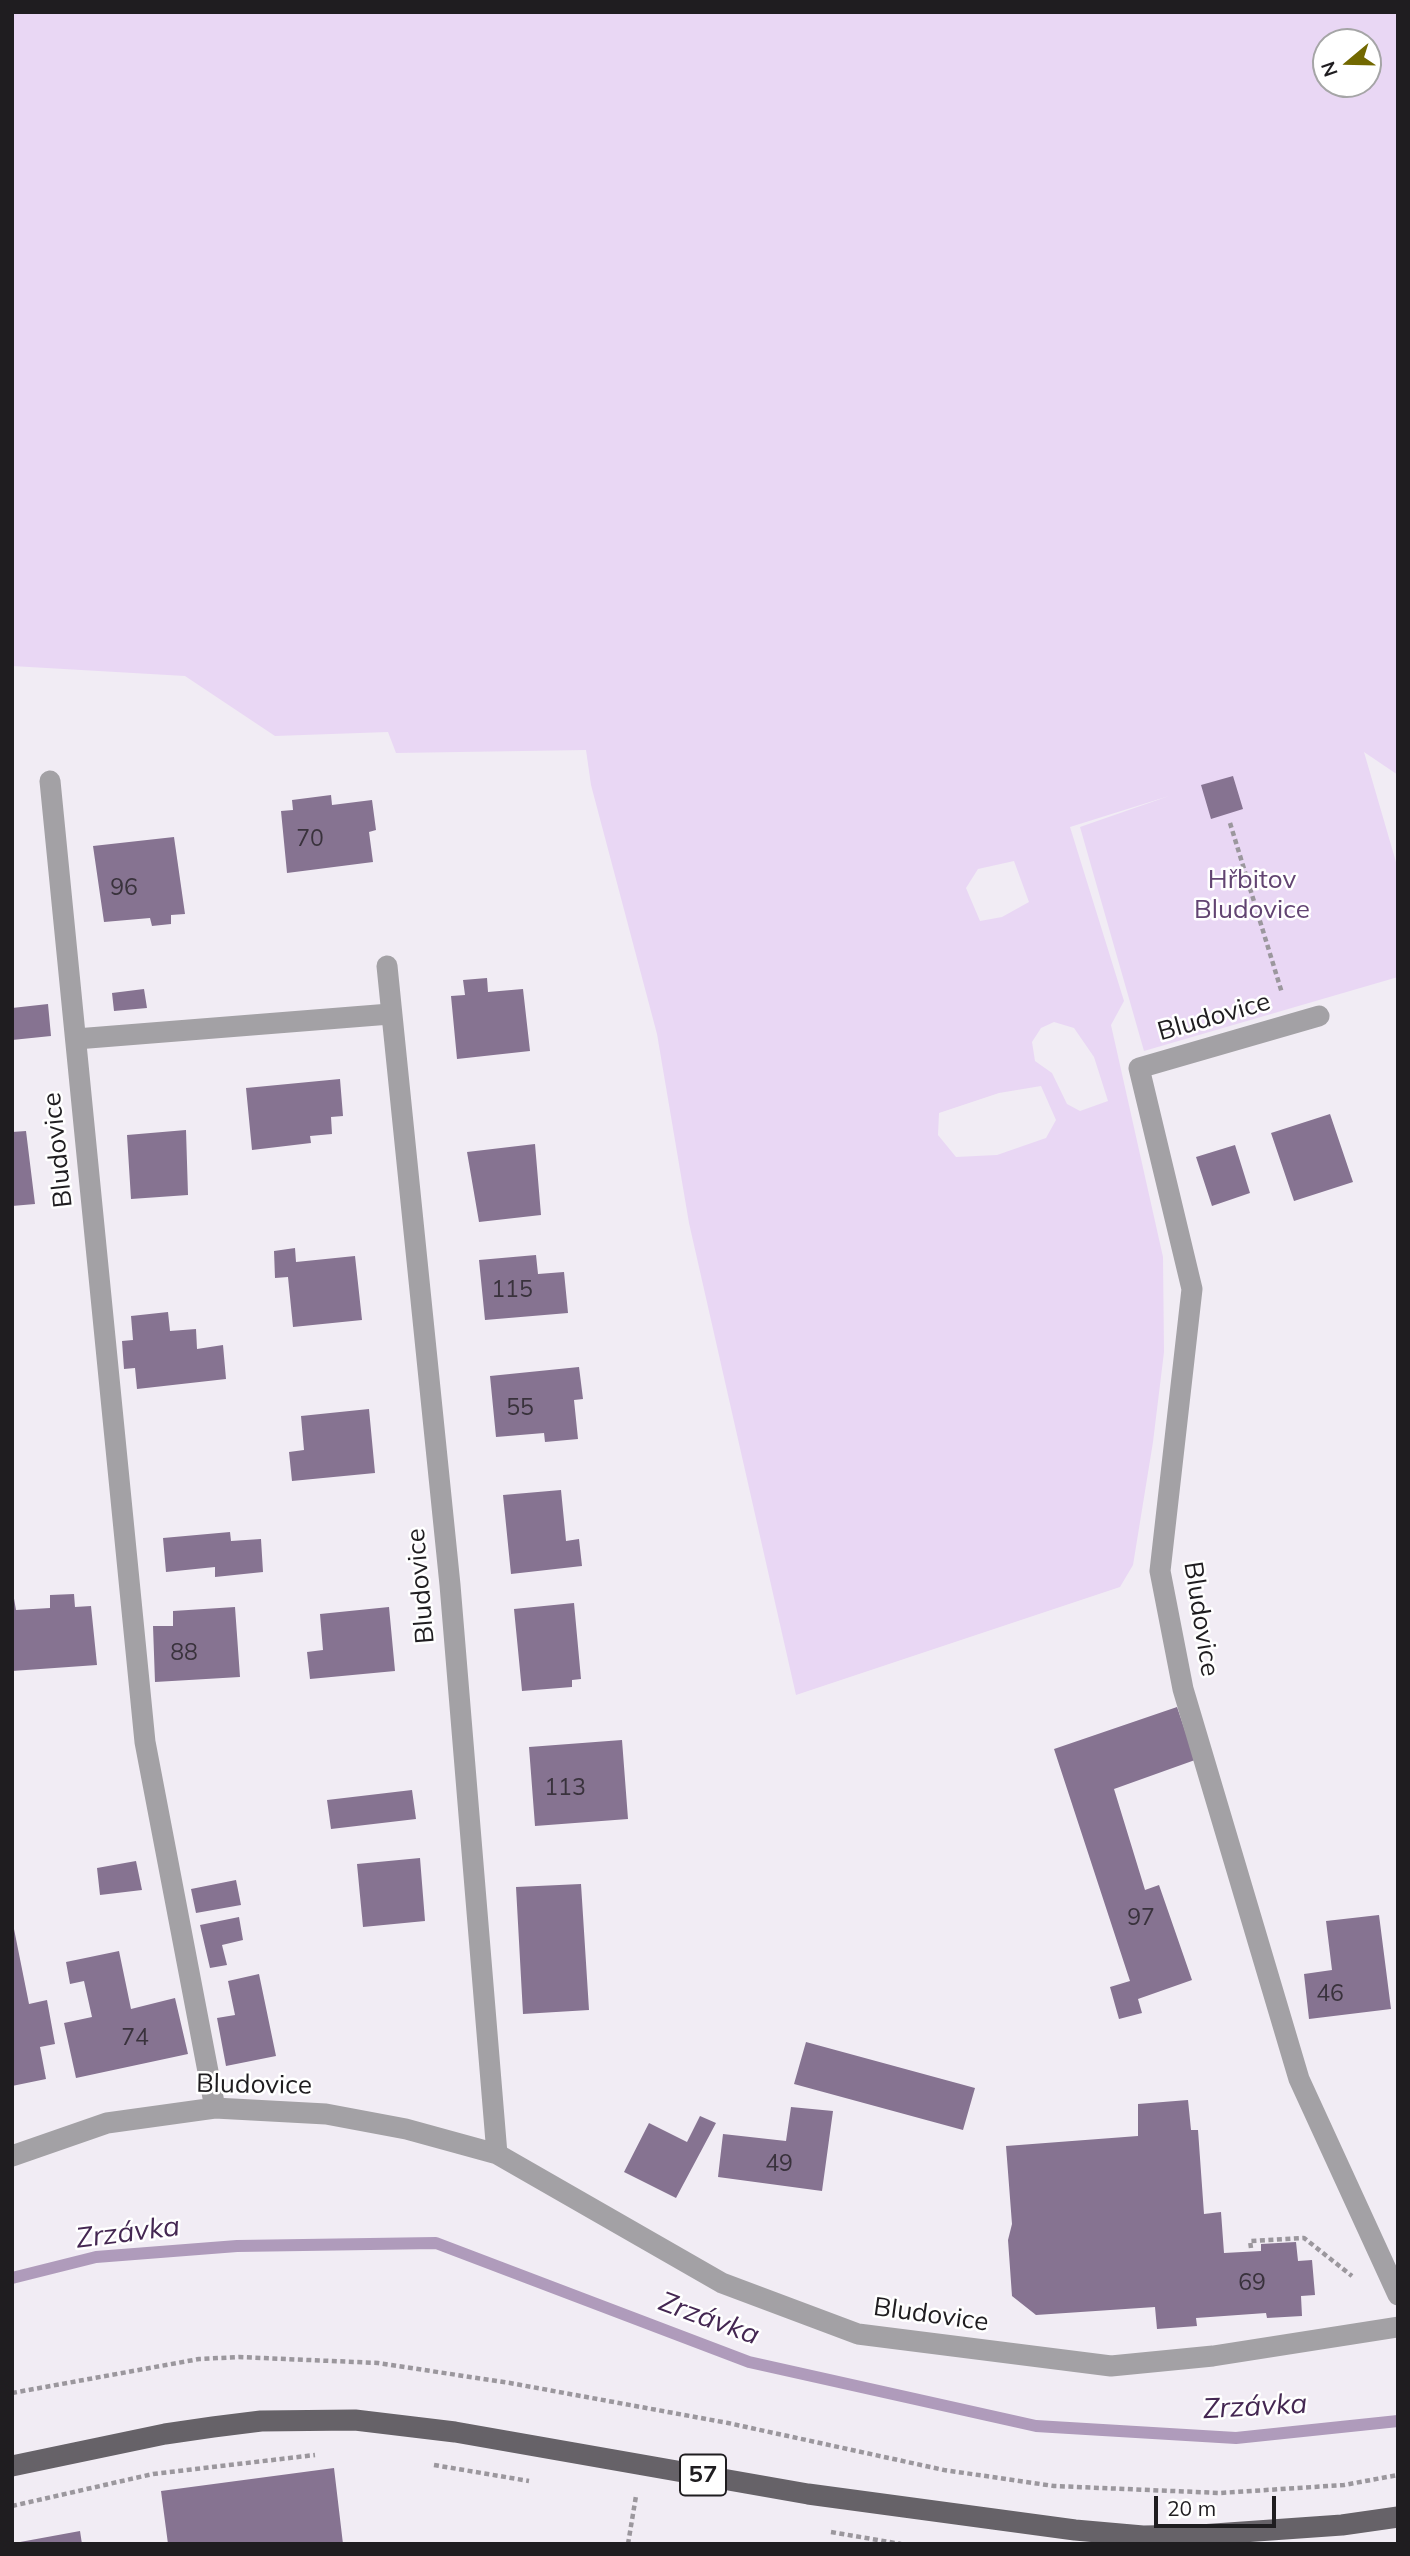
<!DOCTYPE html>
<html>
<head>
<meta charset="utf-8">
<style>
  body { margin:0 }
  #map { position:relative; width:1410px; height:2556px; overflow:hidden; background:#f1ecf4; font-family:Mulish,sans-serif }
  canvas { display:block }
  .frame { position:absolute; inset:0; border:14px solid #1f1d20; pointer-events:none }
  .north { position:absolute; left:1312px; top:28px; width:70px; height:70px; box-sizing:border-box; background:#fff; border:2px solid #a5a5a6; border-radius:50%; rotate:251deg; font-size:19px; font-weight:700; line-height:28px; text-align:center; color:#1f1d20 }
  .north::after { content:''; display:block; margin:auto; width:24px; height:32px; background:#726800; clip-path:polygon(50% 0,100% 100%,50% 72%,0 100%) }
  .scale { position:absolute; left:1154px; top:2496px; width:122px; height:32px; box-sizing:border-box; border:4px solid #1f1d20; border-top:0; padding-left:9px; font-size:21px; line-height:24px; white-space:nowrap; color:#1f1d20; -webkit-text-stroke:5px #fff; paint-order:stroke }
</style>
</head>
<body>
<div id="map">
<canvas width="1410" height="2556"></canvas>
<div class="frame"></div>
<div class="north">N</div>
<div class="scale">20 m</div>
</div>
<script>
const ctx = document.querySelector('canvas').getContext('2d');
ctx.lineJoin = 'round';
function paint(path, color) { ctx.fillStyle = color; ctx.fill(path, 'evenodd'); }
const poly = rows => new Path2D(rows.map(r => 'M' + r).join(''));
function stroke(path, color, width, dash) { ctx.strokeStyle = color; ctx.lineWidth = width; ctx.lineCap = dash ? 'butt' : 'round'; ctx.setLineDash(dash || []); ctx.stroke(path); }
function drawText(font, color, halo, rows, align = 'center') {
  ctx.font = font + ' Mulish,sans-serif'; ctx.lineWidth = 5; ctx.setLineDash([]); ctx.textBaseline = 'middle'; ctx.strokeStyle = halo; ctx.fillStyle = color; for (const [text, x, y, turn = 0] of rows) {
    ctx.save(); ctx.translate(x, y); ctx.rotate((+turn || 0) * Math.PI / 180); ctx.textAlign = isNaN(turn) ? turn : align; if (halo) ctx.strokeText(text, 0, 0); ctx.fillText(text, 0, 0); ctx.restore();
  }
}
const green = poly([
  [12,12,1398,12,1398,775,1364,752,1398,869,1398,977,1144,1051,1080,827,1169,796,1070,827,1124,1001,1111,1025,1163,1257,1164,1352,1153,1442,1133,1565,1120,1587,796,1695,689,1223,657,1034,591,785,586,750,396,753,388,732,275,736,185,676,12,666],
  [1326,42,1368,42,1368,84,1326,84],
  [1014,861,1029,902,1002,917,980,921,966,888,978,869],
  [1054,1022,1074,1028,1094,1057,1108,1101,1080,1111,1067,1104,1052,1073,1035,1061,1032,1042,1041,1028],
  [1041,1086,1056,1120,1046,1138,997,1155,956,1157,938,1135,939,1113,999,1093]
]);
const stream = poly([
  [12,2278,96,2257,237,2246,436,2243,749,2362,1036,2426,1236,2438,1398,2421]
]);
const building = poly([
  [1233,776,1243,809,1211,819,1201,785],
  [331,795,332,805,372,800,376,830,369,832,373,862,287,873,281,811,293,810,292,800],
  [174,837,185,914,171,915,171,924,152,926,150,918,104,922,93,846],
  [487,978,488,992,523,989,530,1051,457,1059,451,996,465,995,463,980],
  [144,989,147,1008,114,1011,112,993],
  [48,1004,51,1036,12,1040,12,1008],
  [340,1079,343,1116,331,1117,332,1134,310,1136,311,1143,252,1150,246,1088],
  [1330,1114,1353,1182,1294,1201,1271,1133],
  [186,1130,188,1195,131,1199,127,1135],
  [26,1131,35,1204,12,1206,12,1132],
  [535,1144,541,1215,479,1222,467,1152],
  [1235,1145,1250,1193,1212,1206,1196,1157],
  [295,1248,296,1262,355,1256,362,1320,293,1327,288,1277,275,1278,274,1251],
  [536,1255,538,1274,564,1272,568,1313,485,1320,479,1260],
  [168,1312,170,1331,196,1329,197,1349,223,1345,226,1379,137,1389,135,1368,124,1369,122,1341,133,1340,131,1316],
  [579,1367,583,1399,574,1400,578,1439,545,1442,544,1433,496,1437,490,1376],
  [369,1409,375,1473,292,1481,289,1452,304,1450,301,1416],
  [561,1490,566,1541,579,1539,582,1566,511,1574,503,1495],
  [230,1532,231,1541,261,1539,263,1572,215,1577,215,1567,166,1572,163,1538],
  [12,1587,16,1610,50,1608,50,1595,74,1594,75,1607,91,1606,97,1665,12,1671],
  [574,1603,581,1679,572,1680,572,1687,522,1691,514,1609],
  [235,1607,240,1677,155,1682,153,1626,173,1626,173,1611],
  [389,1607,395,1671,310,1679,307,1652,323,1650,320,1614],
  [1177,1707,1195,1760,1114,1789,1145,1890,1159,1885,1192,1980,1138,1999,1142,2013,1119,2019,1110,1987,1130,1981,1054,1749],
  [622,1740,628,1819,535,1826,529,1747],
  [412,1790,416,1819,331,1829,327,1800],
  [420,1858,425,1921,363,1927,357,1864],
  [136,1861,142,1890,100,1895,97,1868],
  [236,1880,241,1905,196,1913,191,1889],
  [581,1884,589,2010,523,2014,516,1887],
  [1379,1915,1391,2009,1309,2019,1304,1974,1332,1970,1326,1921],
  [239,1917,243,1940,222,1945,227,1965,210,1968,200,1925],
  [12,1919,29,2004,47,2000,55,2044,40,2047,46,2079,12,2086],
  [119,1951,131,2009,175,1998,188,2054,76,2078,64,2023,92,2017,84,1981,70,1984,66,1962],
  [259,1974,276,2056,226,2066,217,2018,235,2015,228,1981],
  [806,2042,975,2088,963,2130,794,2084],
  [1188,2100,1191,2130,1198,2130,1204,2214,1221,2212,1224,2253,1261,2251,1261,2244,1296,2242,1298,2261,1312,2260,1315,2295,1301,2296,1302,2316,1267,2318,1266,2313,1196,2318,1197,2326,1157,2329,1155,2307,1036,2315,1012,2296,1008,2240,1012,2224,1006,2146,1138,2136,1138,2104],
  [791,2107,833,2111,822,2191,718,2177,723,2134,786,2141],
  [700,2116,716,2123,676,2198,624,2172,649,2123,687,2142],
  [334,2468,343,2544,168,2544,161,2491],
  [80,2531,82,2544,20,2544,20,2542]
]);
const path = poly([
  [1230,823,1282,993],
  [1251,2248,1250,2241,1304,2238,1352,2276],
  [12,2393,199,2359,239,2357,378,2363,510,2383,728,2423,944,2470,1054,2486,1220,2493,1344,2485,1398,2475],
  [434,2465,529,2481],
  [12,2506,153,2474,315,2455],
  [831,2532,901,2544],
  [628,2544,636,2496]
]);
const minor = poly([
  [50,781,145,1742,215,2108],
  [387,966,450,1585,497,2154],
  [1319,1016,1139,1068,1192,1289,1160,1571,1183,1689,1299,2079,1398,2295],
  [76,1039,390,1014],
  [12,2156,107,2123,215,2108,326,2114,406,2129,497,2154,722,2283,858,2334,1111,2366,1213,2356,1398,2327]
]);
const major = poly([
  [12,2466,165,2434,213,2427,261,2421,355,2420,455,2432,808,2494,1075,2530,1143,2536,1200,2535,1342,2525,1398,2517]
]);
const numberNames = [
  ["70",310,839],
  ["96",124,888],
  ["115",512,1290],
  ["55",520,1408],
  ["88",184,1653],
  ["113",565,1788],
  ["97",1141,1918],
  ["46",1330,1994],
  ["74",135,2038],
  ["49",779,2164],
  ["69",1252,2283]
];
const shields = [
  [703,2475,46]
];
const shieldNames = [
  ["57",703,2475]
];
const parkNames = [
  ["Hřbitov",1252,880],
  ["Bludovice",1252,910]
];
const streetNames = [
  ["Bludovice",1214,1017,-16],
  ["Bludovice",58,1150,-96],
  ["Bludovice",421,1586,-95],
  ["Bludovice",1201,1619,81],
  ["Bludovice",254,2085,1],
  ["Bludovice",931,2315,8]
];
const waterNames = [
  ["Zrzávka",128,2233,-7],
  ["Zrzávka",709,2319,20],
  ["Zrzávka",1255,2407,-3]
];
paint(green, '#e9d7f4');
stroke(stream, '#af9bbb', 12);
paint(building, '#867391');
stroke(path, '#9b979d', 4.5, [5, 3.5]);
stroke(minor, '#a3a1a5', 21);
stroke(major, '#666268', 21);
drawText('23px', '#39323c', null, numberNames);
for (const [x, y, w] of shields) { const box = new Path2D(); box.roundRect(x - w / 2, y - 20.5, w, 41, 5); ctx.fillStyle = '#fff'; ctx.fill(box); stroke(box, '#1f1d20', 2); }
drawText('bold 24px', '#1f1d20', null, shieldNames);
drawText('26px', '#624472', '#fff', parkNames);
drawText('26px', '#1f1d20', '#fff', streetNames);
drawText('italic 28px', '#442752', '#fff', waterNames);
</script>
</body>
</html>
